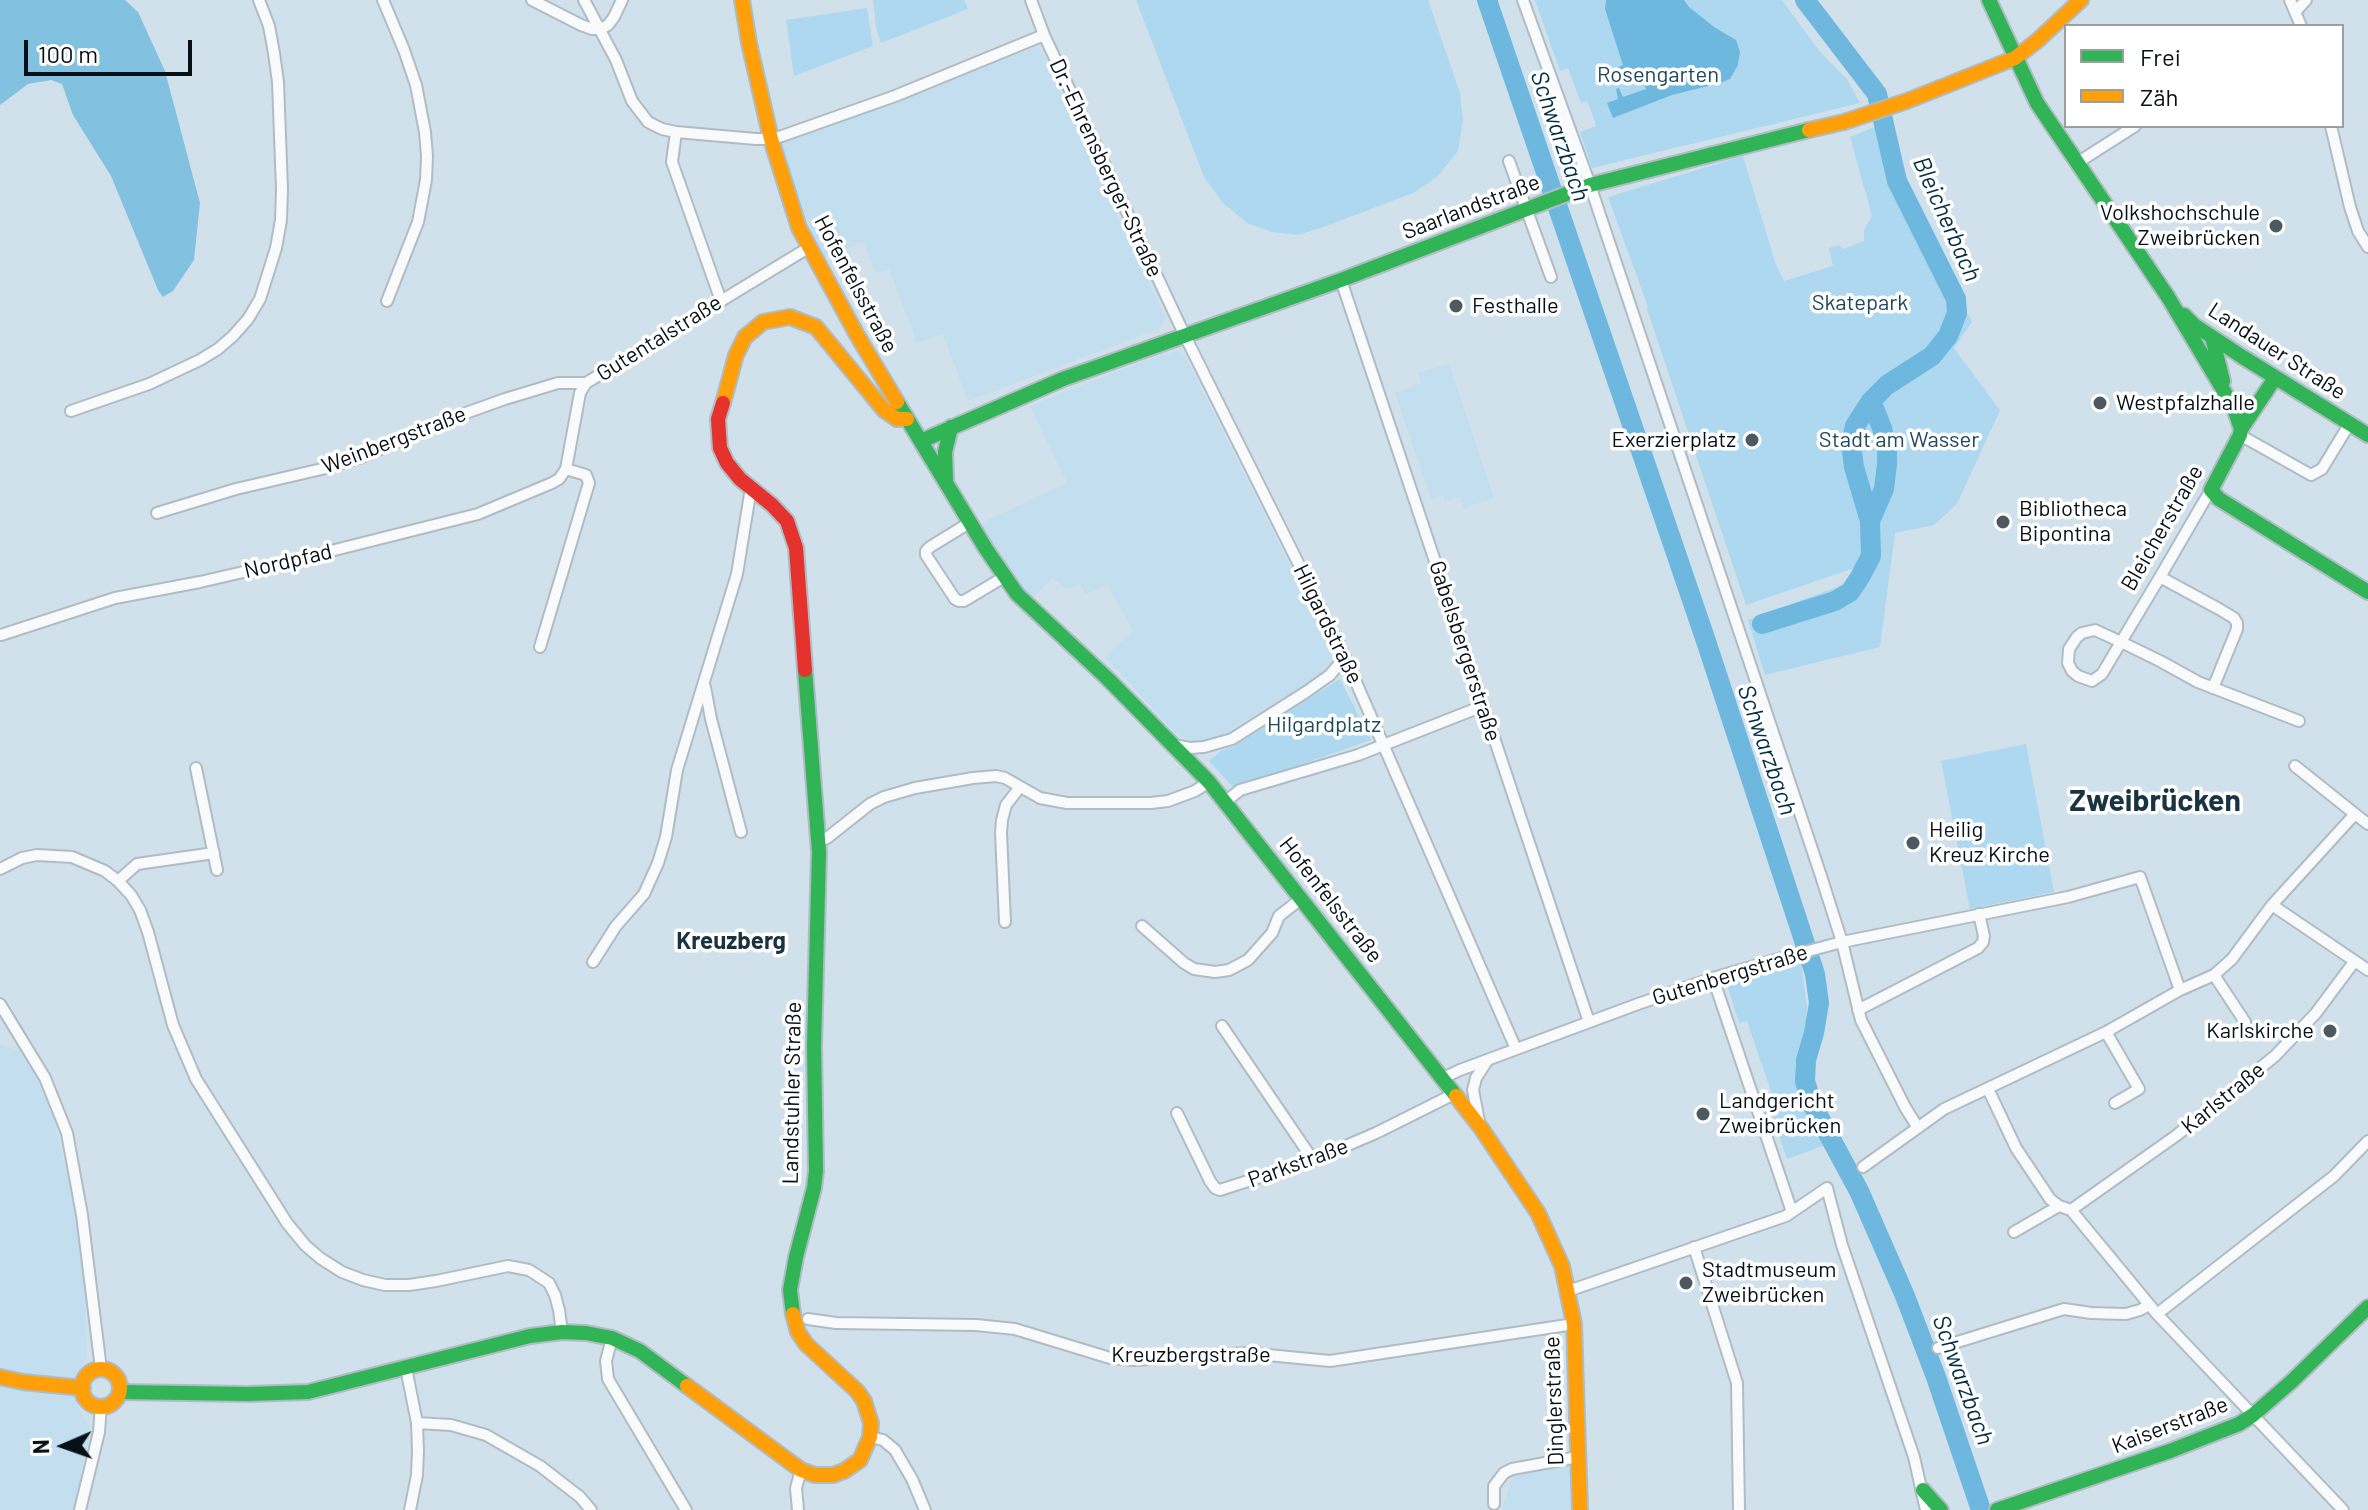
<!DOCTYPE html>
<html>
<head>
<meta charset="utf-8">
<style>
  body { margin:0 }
  #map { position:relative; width:2368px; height:1510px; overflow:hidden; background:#d1e1eb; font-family:Barlow,sans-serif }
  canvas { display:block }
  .legend { position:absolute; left:2064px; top:24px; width:280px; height:104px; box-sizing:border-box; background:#fff; border:2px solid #9b9fa2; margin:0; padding:10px 14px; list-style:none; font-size:24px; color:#061016 }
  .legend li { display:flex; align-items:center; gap:16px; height:40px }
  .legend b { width:40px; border:2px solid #9b9fa2 }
  .north { position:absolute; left:24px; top:1406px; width:80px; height:80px; -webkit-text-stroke:6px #fff; paint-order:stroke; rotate:268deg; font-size:22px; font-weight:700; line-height:32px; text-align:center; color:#061016 }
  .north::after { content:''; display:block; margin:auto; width:28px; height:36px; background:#061016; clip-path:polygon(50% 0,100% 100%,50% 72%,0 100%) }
  .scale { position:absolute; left:24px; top:40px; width:168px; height:36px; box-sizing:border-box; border:4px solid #061016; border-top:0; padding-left:10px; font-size:24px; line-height:28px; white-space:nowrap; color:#061016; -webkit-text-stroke:6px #fff; paint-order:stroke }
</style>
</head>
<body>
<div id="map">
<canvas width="2368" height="1510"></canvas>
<ul class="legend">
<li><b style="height:10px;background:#30b455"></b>Frei</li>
<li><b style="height:10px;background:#ff9f0a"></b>Zäh</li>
</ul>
<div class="north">N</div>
<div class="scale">100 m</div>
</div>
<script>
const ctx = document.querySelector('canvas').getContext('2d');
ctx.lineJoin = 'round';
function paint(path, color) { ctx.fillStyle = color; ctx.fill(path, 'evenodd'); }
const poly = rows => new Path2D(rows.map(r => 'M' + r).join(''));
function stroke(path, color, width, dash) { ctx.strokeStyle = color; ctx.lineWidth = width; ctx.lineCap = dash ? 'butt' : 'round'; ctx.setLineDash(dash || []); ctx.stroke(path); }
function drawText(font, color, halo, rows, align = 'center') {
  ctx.font = font + ' Barlow,sans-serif'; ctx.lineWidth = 7; ctx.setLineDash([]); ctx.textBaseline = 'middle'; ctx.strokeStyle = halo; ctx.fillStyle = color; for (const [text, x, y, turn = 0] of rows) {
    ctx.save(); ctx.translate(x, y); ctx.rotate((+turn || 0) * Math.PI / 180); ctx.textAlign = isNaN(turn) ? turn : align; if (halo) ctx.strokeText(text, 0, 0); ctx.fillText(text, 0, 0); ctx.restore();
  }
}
const built = poly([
  [1039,46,1165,317,1160,328,968,401,943,334,917,343,889,269,876,273,863,242,825,257,813,236,779,143],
  [1176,351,1183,353,1333,651,1331,663,1322,675,1218,737,1195,742,1176,734,1105,657,1133,630,1107,585,1086,594,1080,584,1069,588,1063,587,1053,578,1032,598,1005,567,980,524,1067,483,1030,406,1144,361],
  [1449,364,1494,498,1464,508,1460,496,1445,501,1443,495,1431,499,1395,393,1421,383,1418,373],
  [0,1044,19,1051,35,1076,52,1114,70,1185,80,1252,85,1296,86,1357,78,1374,78,1407,91,1430,73,1510,0,1510],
  [1571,1460,1573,1510,1502,1510,1514,1471]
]);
const green = poly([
  [873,0,964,0,968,9,881,43,876,28],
  [1136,0,1428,0,1460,93,1463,120,1458,151,1437,177,1413,193,1329,225,1298,235,1272,232,1247,223,1223,203,1204,177],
  [1535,0,1782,0,1820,52,1847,79,1860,103,1592,168,1580,132,1596,126,1590,108,1587,101,1581,103,1568,68,1560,71],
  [867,8,873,46,794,76,786,20],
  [1889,121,1897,166,1908,197,1972,322,1954,348,2000,410,1957,504,1934,525,1895,533,1880,647,1765,675,1748,620,1848,583,1857,567,1746,605,1647,309,1648,307,1608,197,1743,156,1776,265,1784,281,1833,266,1829,248,1839,245,1843,249,1864,241,1864,230,1872,216,1850,137],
  [1340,679,1371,740,1234,788,1209,761,1221,751,1233,747],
  [2026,744,2054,892,1970,909,1941,761],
  [1801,964,1807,1007,1806,1027,1795,1066,1796,1083,1800,1101,1823,1146,1787,1159,1773,1117,1779,1115,1747,1021,1739,1023,1727,985]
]);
const forest = poly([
  [0,0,125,0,138,12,165,71,200,203,194,260,173,291,163,297,158,290,111,176,73,115,62,84,51,80,28,84,0,105]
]);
const water = poly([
  [1606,0,1684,0,1689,7,1714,27,1736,40,1740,52,1738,65,1730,79,1720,83,1672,95,1613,118,1607,103,1618,99,1616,89,1619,88,1623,97,1646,89,1638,68,1612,78,1609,71,1623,65,1605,9]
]);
const river = poly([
  [1487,0,1706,641,1815,974,1819,1003,1814,1033,1806,1060,1805,1081,1812,1104,1859,1191,1905,1296,1936,1377,1981,1510],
  [1870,521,1854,467,1851,444,1855,426,1871,401],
  [1762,624,1835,601,1850,592,1860,577,1871,556,1870,521,1884,489,1887,464,1887,449,1882,428,1871,401,1887,385,1932,356,1948,336,1957,313,1956,299,1897,181,1877,94,1805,0]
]);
const street = poly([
  [383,0,404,50,416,85,425,132,427,156,426,180,418,222,387,301],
  [532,0,581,25,592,29,601,29],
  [584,0,616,60,632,101,648,122,662,129,676,132,756,139,771,139,782,136,895,96,1044,35],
  [1031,0,1044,35,1185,336,1345,657,1516,1049],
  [1523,0,1590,185,1821,876,1842,942,1861,1020,1905,1107,1918,1128],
  [2290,0,2301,26],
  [2295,12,2306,0],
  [601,29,608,25,614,17,622,0],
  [2331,126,2350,207,2358,231,2368,247],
  [676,132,672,162,721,301],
  [1509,161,1551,277],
  [2077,163,2135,126],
  [1341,280,1589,1022],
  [71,411,149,384,200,360,218,349,233,336,248,319,260,299,276,248,281,220,282,189,278,82,274,53,269,26,259,0],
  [2240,435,2311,475,2322,469,2350,423],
  [2211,490,2203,503,2160,577,2121,642,2102,674,2092,681,2078,676,2072,671,2068,663,2069,649,2077,637,2082,633,2095,630,2121,642,2160,661,2198,682,2299,721],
  [157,513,236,489,326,468,359,458,463,414,505,399,558,383,586,383],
  [969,523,930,547,926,551,926,555,955,599,959,601,964,601,1004,577],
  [2160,577,2219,609,2234,618,2237,623,2237,629,2213,688],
  [1,635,115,598,200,582,295,560,478,514,552,483,559,479,566,469,580,393,586,383,808,248],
  [540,647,589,483,586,475,566,469],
  [705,687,711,719,741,832],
  [1174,745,1190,748,1204,747,1232,739,1306,692,1330,675,1345,657],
  [196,768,217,870],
  [1225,802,1240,790,1358,755,1483,706],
  [2355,814,2368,824],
  [819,841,827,838,870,804,884,797,915,788,973,778,996,776,1005,778,1040,798,1067,803,1151,803,1168,801,1195,791,1209,782],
  [0,869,22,858,37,855,72,857,105,871,118,881,131,895,140,910,148,932,173,1025,196,1079,287,1223,305,1245,320,1258,342,1272,363,1280,385,1285,409,1285,436,1281,508,1266,529,1270,549,1283,555,1295,559,1310,562,1332],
  [118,881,137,864,214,853],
  [2272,905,2368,970],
  [1005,922,1001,833,1002,820,1006,805,1020,787],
  [1142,926,1184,963,1194,969,1215,972,1229,970,1248,960,1272,933,1279,916,1302,898],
  [593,962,616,926,644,894,658,863,666,837,677,770,737,574,751,488],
  [2214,975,2245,1022],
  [1713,978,1792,1212],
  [0,1004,45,1078,67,1133,82,1215,101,1369],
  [1858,1010,1978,948,1983,942,1984,936,1979,914],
  [1222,1026,1313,1160],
  [2106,1032,2139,1089,2115,1103],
  [1443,1078,1460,1070,1638,1004,1713,978,1782,958,1842,942,2068,897,2140,877,2180,990],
  [1988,1089,2016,1148,2050,1199,2059,1206,2071,1210,2157,1314,2343,1510],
  [1177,1113,1210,1181,1215,1188,1220,1190,1313,1160,1376,1133,1454,1094],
  [1479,1121,1473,1090,1476,1078,1487,1061],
  [1863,1167,1944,1109,2106,1032,2180,990,2214,975,2232,959,2272,905,2355,814,2295,766],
  [2071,1210,2177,1135,2275,1056,2316,1013,2354,962],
  [2014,1232,2059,1206],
  [1694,1247,1737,1383,1739,1510],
  [1568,1291,1786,1216,1827,1188,1842,1245,1914,1457,1926,1510],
  [2157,1314,2334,1176,2368,1141],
  [808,1319,836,1323,976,1325,1015,1329,1110,1358,1134,1360,1247,1353,1330,1361,1574,1324],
  [612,1338,606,1361,608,1379,686,1510],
  [1938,1348,2064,1309,2091,1313,2126,1314,2140,1310,2149,1305],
  [406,1368,417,1423,418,1451,417,1475,410,1510],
  [417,1423,451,1425,486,1435,540,1466,580,1497,591,1510],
  [870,1437,883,1440,895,1450,912,1479,925,1510],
  [1494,1504,1494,1486,1504,1473,1512,1469,1578,1457],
  [80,1510,99,1432,101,1406],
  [798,1510,796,1488,801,1470]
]);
const fast = poly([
  [1989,0,2037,103,2168,297,2234,408,2241,429,2240,435,2211,490,2219,499,2368,592],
  [2184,315,2194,325,2241,356,2368,435],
  [2212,337,2223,381],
  [897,402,986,549,1017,594,1108,679,1209,782,1456,1096],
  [2241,429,2275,378],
  [921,441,1063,379,1341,280,1590,185,1809,130],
  [946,481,945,452,951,427],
  [793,1314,790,1290,796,1257,814,1188,816,1171,814,1046,819,852,805,670],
  [120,1392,248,1394,308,1392,530,1336,562,1332,586,1333,612,1338,640,1351,687,1386],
  [1923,1490,1941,1510],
  [1997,1510,2170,1451,2239,1424,2253,1415,2291,1382,2368,1307]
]);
const slow = poly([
  [742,0,749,43,771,139,799,228,857,335,897,402],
  [1809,130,1844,122,1907,101,2015,58,2037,41,2081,0],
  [723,403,736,355,745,337,763,322,790,317,816,327,884,410,897,419,907,419],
  [1456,1096,1481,1128,1538,1213,1562,1266,1574,1324,1580,1510],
  '82 1388a19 19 0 1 1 38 0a19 19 0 1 1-38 0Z',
  [0,1377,23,1382,83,1388],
  [687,1386,801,1470,815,1475,833,1475,844,1471,860,1460,870,1437,871,1423,864,1401,857,1391,806,1344,798,1332,793,1314]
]);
const jam = poly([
  [723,403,718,419,720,448,727,463,740,479,772,505,787,521,796,548,805,670]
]);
const markers = [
  [2276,226,8,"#4d5961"],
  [1456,306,8,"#4d5961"],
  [2100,403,8,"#4d5961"],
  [1752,440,8,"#4d5961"],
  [2003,522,8,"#4d5961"],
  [1913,843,8,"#4d5961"],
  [2330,1031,8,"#4d5961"],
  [1703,1114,8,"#4d5961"],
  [1686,1283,8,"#4d5961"]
];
const parkNames = [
  ["Rosengarten",1658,75],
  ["Skatepark",1860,303],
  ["Stadt am Wasser",1899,440],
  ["Hilgardplatz",1324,725]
];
const streetNames = [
  ["Dr.-Ehrensberger-Straße",1106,168,65],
  ["Saarlandstraße",1471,207,-21],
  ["Hofenfelsstraße",856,284,62],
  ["Gutentalstraße",659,338,-32],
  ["Landauer Straße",2277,351,33],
  ["Weinbergstraße",394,440,-21],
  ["Bleicherstraße",2162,528,-60],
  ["Nordpfad",288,561,-13],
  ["Hilgardstraße",1328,624,64],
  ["Gabelsbergerstraße",1465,651,72],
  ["Hofenfelsstraße",1331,900,52],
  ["Gutenbergstraße",1730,975,-17],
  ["Landstuhler Straße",792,1093,-89],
  ["Karlstraße",2223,1098,-39],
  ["Parkstraße",1298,1163,-20],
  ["Kreuzbergstraße",1191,1355],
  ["Dinglerstraße",1554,1401,-92],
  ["Kaiserstraße",2170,1425,-21]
];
const poiNames = [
  ["Volkshochschule",2260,213,"right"],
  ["Zweibrücken",2260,238,"right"],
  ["Festhalle",1472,306],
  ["Westpfalzhalle",2116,403],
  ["Exerzierplatz",1736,440,"right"],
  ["Bibliotheca",2019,509],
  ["Bipontina",2019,534],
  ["Heilig",1929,830],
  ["Kreuz Kirche",1929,855],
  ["Karlskirche",2314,1031,"right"],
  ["Landgericht",1719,1101],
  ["Zweibrücken",1719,1126],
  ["Stadtmuseum",1702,1270],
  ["Zweibrücken",1702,1295]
];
const waterNames = [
  ["Schwarzbach",1560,136,71],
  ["Bleicherbach",1947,219,66],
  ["Schwarzbach",1767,750,71],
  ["Schwarzbach",1963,1380,70]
];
const neighbourhoodNames = [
  ["Kreuzberg",731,941]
];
const districtNames = [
  ["Zweibrücken",2155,801]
];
paint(built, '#c2deef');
paint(green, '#add8f0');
paint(forest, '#83c1e1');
paint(water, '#6eb8df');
stroke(river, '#6eb8df', 20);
stroke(street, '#afbcc4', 14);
stroke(fast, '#afbcc4', 18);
stroke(slow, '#afbcc4', 18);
stroke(jam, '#afbcc4', 18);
stroke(street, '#f8fafc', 10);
stroke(fast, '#30b455', 14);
stroke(slow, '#ff9f0a', 14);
stroke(jam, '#e5322d', 14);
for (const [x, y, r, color] of markers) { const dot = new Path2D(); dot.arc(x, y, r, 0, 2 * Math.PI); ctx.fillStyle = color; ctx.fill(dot); stroke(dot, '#fff', 3); }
drawText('22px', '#1f485d', '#fff', parkNames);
drawText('22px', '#061016', '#fff', streetNames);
drawText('22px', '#061016', '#fff', poiNames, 'left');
drawText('italic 24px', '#012e43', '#fff', waterNames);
drawText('bold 24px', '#1a3341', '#fff', neighbourhoodNames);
drawText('bold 30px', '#1a3341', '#fff', districtNames);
</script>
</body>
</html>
